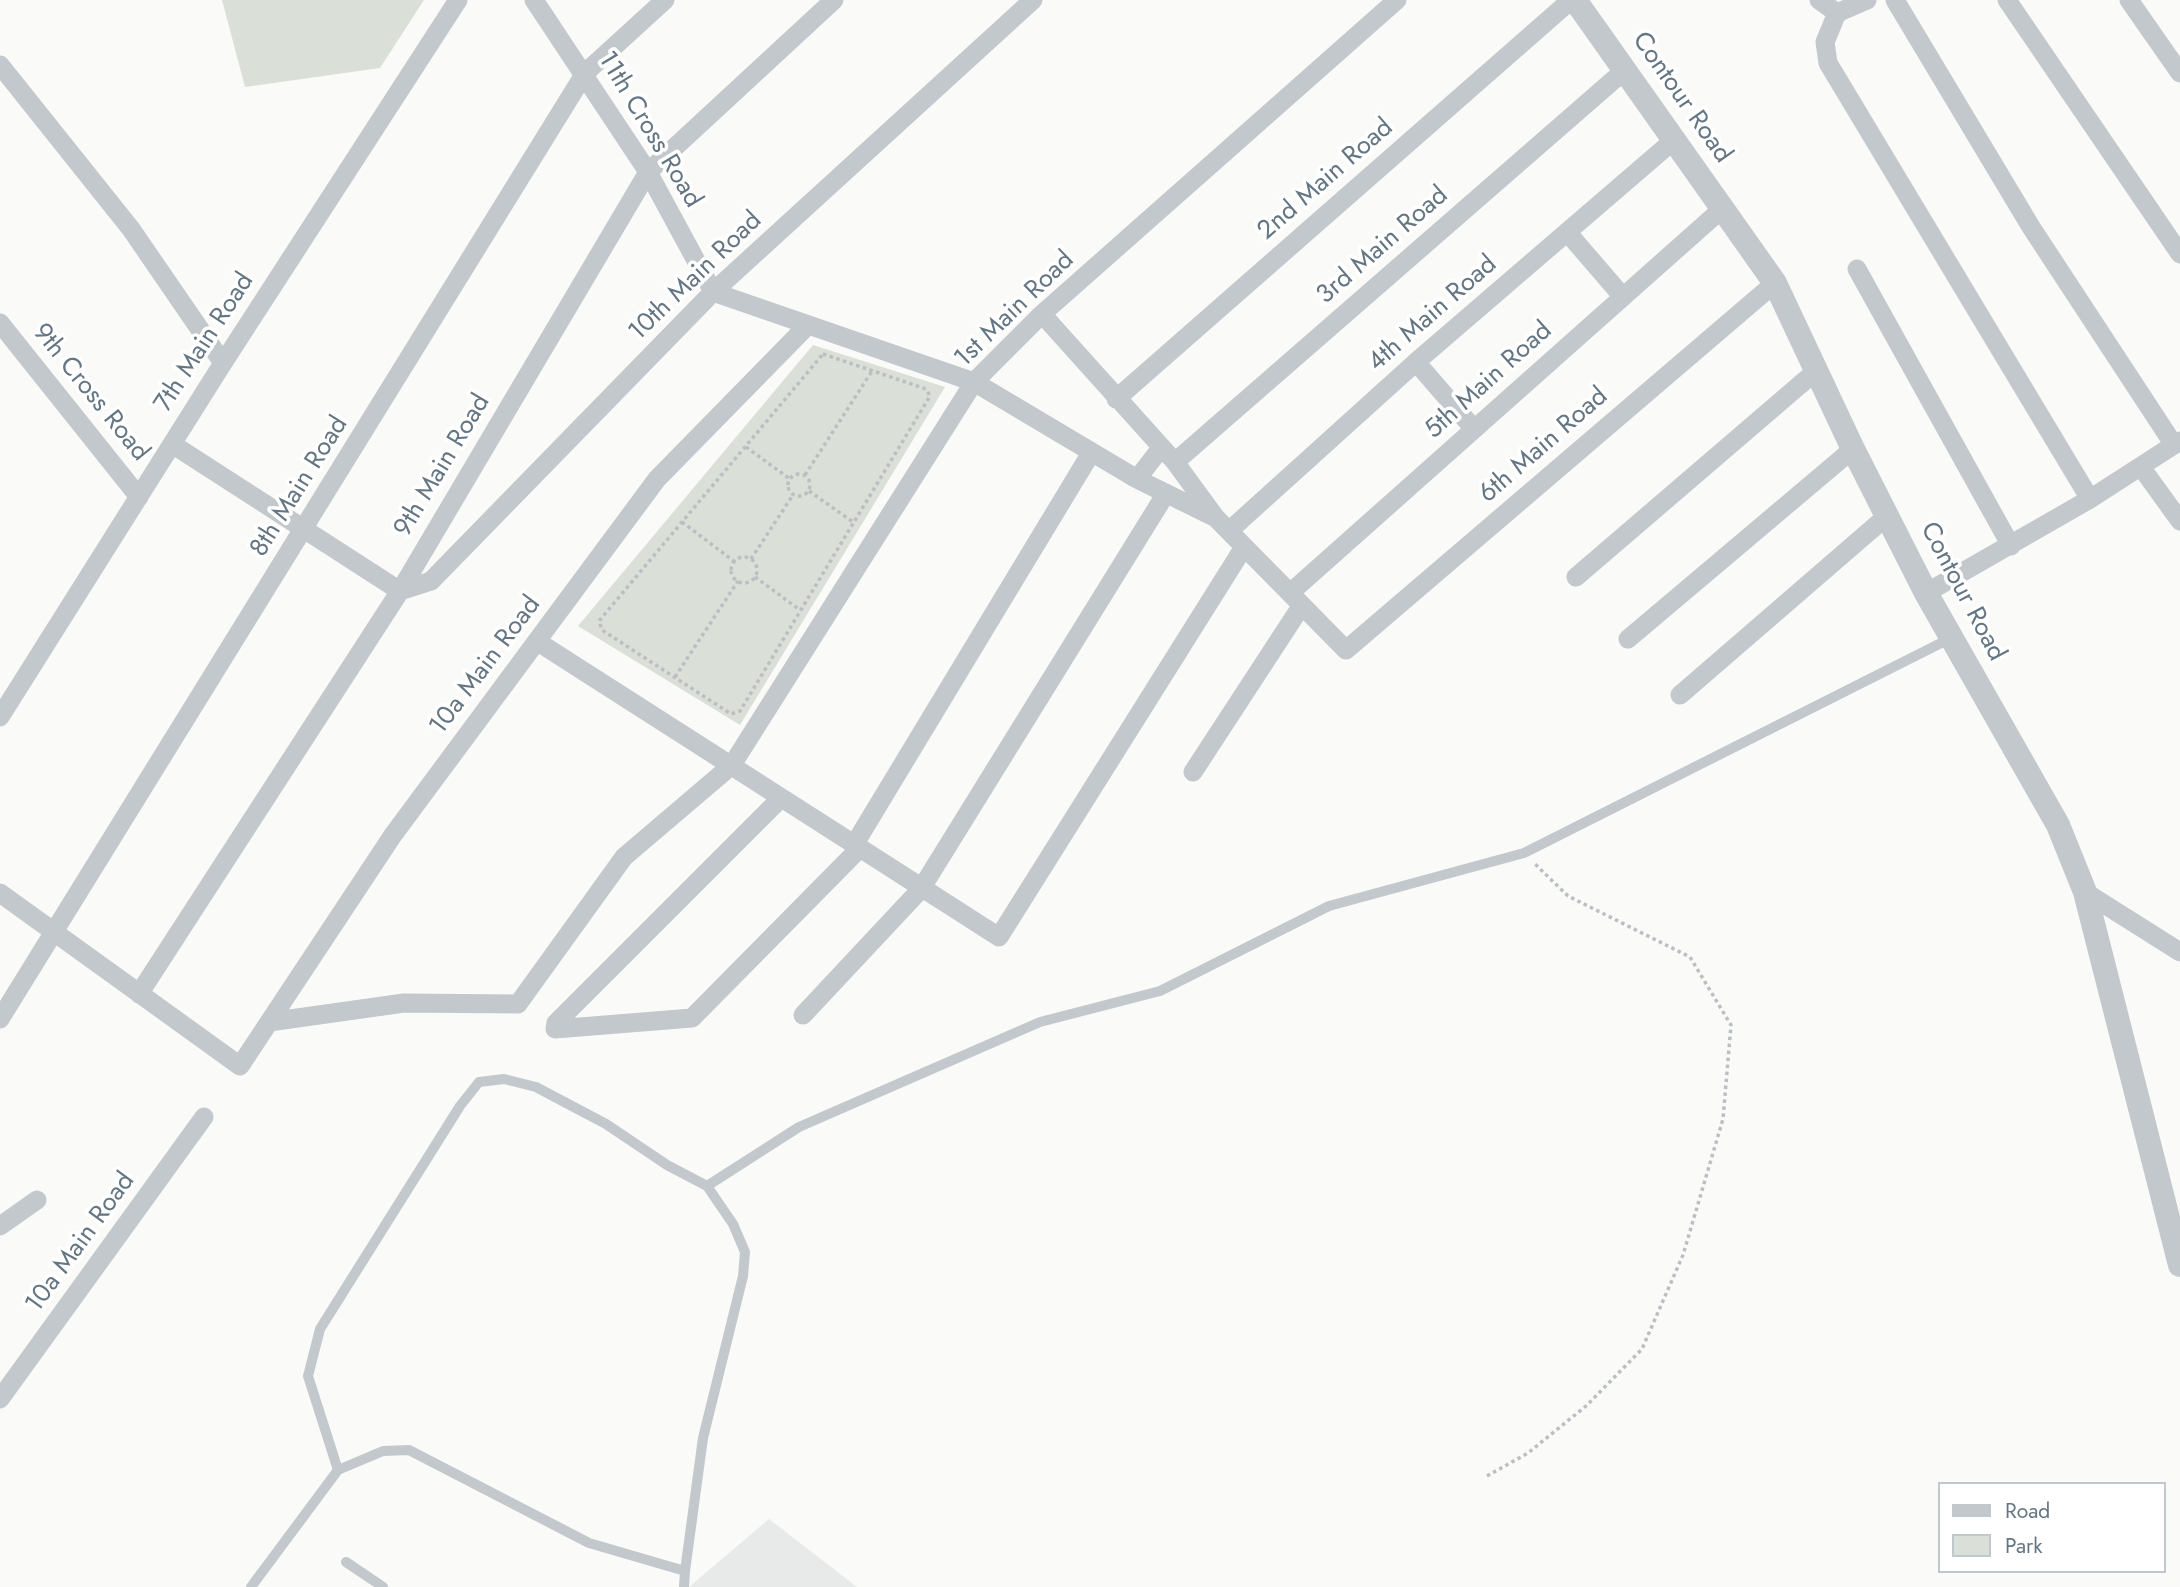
<!DOCTYPE html>
<html>
<head>
<meta charset="utf-8">
<style>
  body { margin:0 }
  #map { position:relative; width:2180px; height:1587px; overflow:hidden; background:#fafaf8; font-family:Jost,sans-serif }
  canvas { display:block }
  .legend { position:absolute; left:1938px; top:1482px; width:228px; height:91px; box-sizing:border-box; background:#fff; border:2px solid #c1c8cd; margin:0; padding:9px 12px; list-style:none; font-size:21px; color:#657683 }
  .legend li { display:flex; align-items:center; gap:14px; height:35px }
  .legend b { width:35px; border:2px solid #c1c8cd }
</style>
</head>
<body>
<div id="map">
<canvas width="2180" height="1587"></canvas>
<ul class="legend">
<li><b style="height:9px;background:#c3c8cc"></b>Road</li>
<li><b style="height:19px;background:#dadfd7"></b>Park</li>
</ul>
</div>
<script>
const ctx = document.querySelector('canvas').getContext('2d');
ctx.lineJoin = 'round';
function paint(path, color) { ctx.fillStyle = color; ctx.fill(path, 'evenodd'); }
const poly = rows => new Path2D(rows.map(r => 'M' + r).join(''));
function stroke(path, color, width, dash) { ctx.strokeStyle = color; ctx.lineWidth = width; ctx.lineCap = dash ? 'butt' : 'round'; ctx.setLineDash(dash || []); ctx.stroke(path); }
function drawText(font, color, halo, rows, align = 'center') {
  ctx.font = font + ' Jost,sans-serif'; ctx.lineWidth = 7; ctx.setLineDash([]); ctx.textBaseline = 'middle'; ctx.strokeStyle = halo; ctx.fillStyle = color; for (const [text, x, y, turn = 0] of rows) {
    ctx.save(); ctx.translate(x, y); ctx.rotate((+turn || 0) * Math.PI / 180); ctx.textAlign = isNaN(turn) ? turn : align; if (halo) ctx.strokeText(text, 0, 0); ctx.fillText(text, 0, 0); ctx.restore();
  }
}
const built = poly([
  [769,1519,857,1587,689,1587]
]);
const green = poly([
  [222,0,424,0,380,68,245,87],
  [813,345,945,387,740,725,578,626]
]);
const path = poly([
  [823,354,926,389,930,396,740,711,731,714,602,630,599,621,823,354],
  [746,447,790,479],
  '788 485a11 11 0 1 1 22 0a11 11 0 1 1-22 0Z',
  [805,475,872,371],
  [809,491,853,522],
  [682,522,735,562],
  '731 570a13 13 0 1 1 26 0a13 13 0 1 1-26 0Z',
  [751,559,793,495],
  [755,577,800,610],
  [675,677,738,581],
  [1487,1476,1528,1453,1586,1406,1642,1349,1683,1255,1723,1119,1731,1025,1690,957,1568,896,1535,864]
]);
const service = poly([
  [338,1470,308,1376,320,1329,460,1106,479,1082,504,1079,536,1087,606,1124,667,1165,707,1186,799,1127,1040,1022,1160,991,1329,906,1524,853,1951,638],
  [346,1562,383,1587],
  [251,1587,338,1470,383,1451,409,1450,589,1543,685,1571,703,1438,743,1276,745,1252,733,1224,707,1186],
  [684,1587,685,1571]
]);
const minor = poly([
  [534,0,648,172,713,292],
  [1819,0,1837,13,1867,0],
  [1895,0,2031,227,2174,445],
  [2007,0,2180,254],
  [2129,0,2180,73],
  [1837,13,1825,42,1828,63,2090,499],
  [0,65,131,229,223,363],
  [1567,232,1623,297],
  [1857,269,2011,546],
  [713,292,974,382,1137,479,1214,517],
  [1042,314,1175,462,1216,518,1346,650,1775,283],
  [0,323,139,497],
  [1416,362,1474,429],
  [1116,399,1571,0],
  [172,444,400,591,431,581,713,292,1033,0],
  [1175,462,1625,70],
  [2141,467,2180,521],
  [1137,479,1161,448],
  [1230,530,1416,362,1674,140],
  [1576,577,1816,371],
  [1290,593,1723,208],
  [1926,593,2090,499,2180,441],
  [1628,639,1853,449],
  [538,642,999,937,1244,547],
  [1680,695,1887,516],
  [0,717,223,363,458,0],
  [1193,772,1302,605],
  [781,798,556,1023,555,1029,692,1018,859,849],
  [854,845,1091,453],
  [2085,892,2180,952],
  [0,893,240,1066,393,835,657,479,808,325],
  [139,994,400,591,648,172,834,0],
  [803,1015,921,889,1165,495],
  [0,1019,585,73,665,0],
  [269,1022,404,1003,518,1004,624,857,732,765,974,382,1042,314,1397,0],
  [0,1226,37,1200],
  [0,1399,204,1117]
]);
const tertiary = poly([
  [1575,0,1775,283,1853,449,1926,593,2058,825,2085,892,2180,1265]
]);
const streetNames = [
  ["Contour Road",1681,98,55],
  ["11th Cross Road",649,130,59],
  ["2nd Main Road",1326,180,-41],
  ["3rd Main Road",1383,246,-41],
  ["10th Main Road",696,277,-44],
  ["1st Main Road",1015,310,-44],
  ["4th Main Road",1433,314,-41],
  ["7th Main Road",205,343,-57],
  ["5th Main Road",1489,381,-42],
  ["9th Cross Road",90,393,51],
  ["6th Main Road",1544,446,-41],
  ["9th Main Road",443,466,-59],
  ["8th Main Road",300,487,-58],
  ["Contour Road",1962,592,62],
  ["10a Main Road",486,666,-53],
  ["10a Main Road",81,1243,-54]
];
paint(built, '#e8e9e9');
paint(green, '#dadfd7');
stroke(path, '#bbbfc2', 3.5, [3.5, 3.5]);
stroke(service, '#c3c8cc', 10);
stroke(minor, '#c3c8cc', 19);
stroke(tertiary, '#c3c8cc', 24);
drawText('26px', '#657683', '#fff', streetNames);
</script>
</body>
</html>
